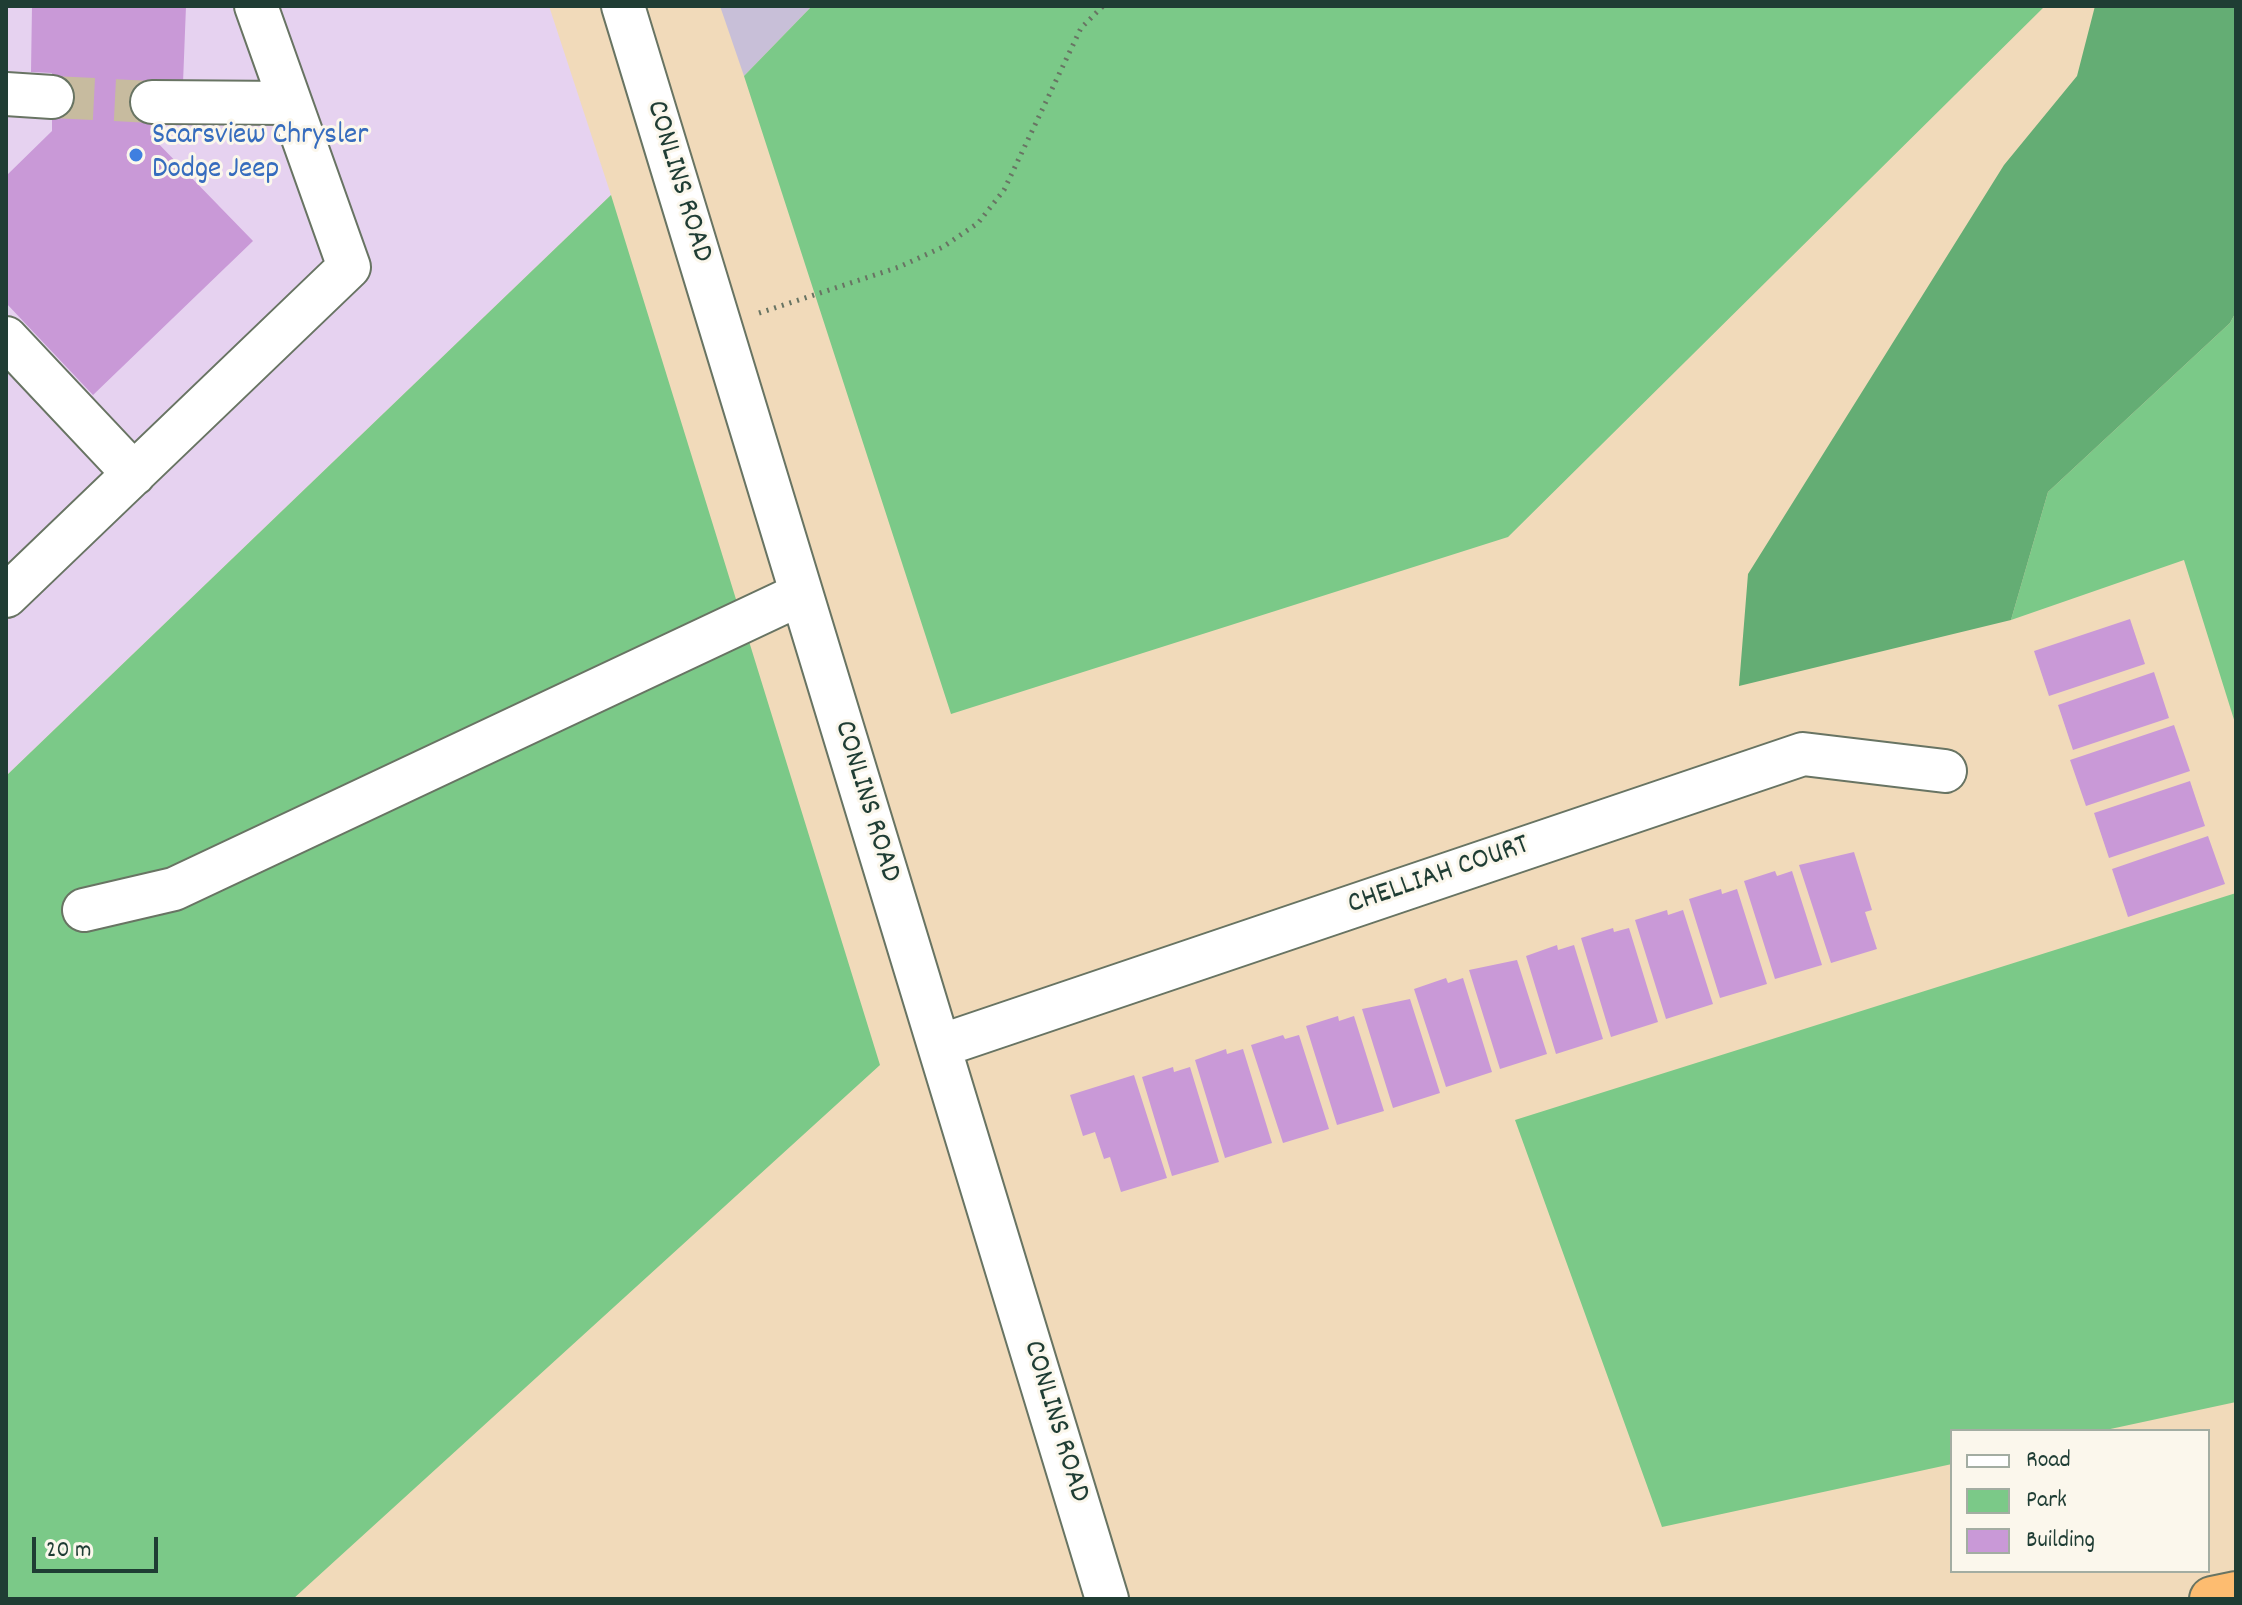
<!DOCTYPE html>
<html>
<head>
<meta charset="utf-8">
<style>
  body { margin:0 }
  #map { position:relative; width:2242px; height:1605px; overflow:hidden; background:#f1daba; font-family:Dekko,sans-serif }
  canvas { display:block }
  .frame { position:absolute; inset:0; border:8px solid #1f3d34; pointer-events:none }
  .legend { position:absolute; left:1950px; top:1429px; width:260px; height:144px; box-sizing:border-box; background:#fbf7ec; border:2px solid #a3ada2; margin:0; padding:10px 14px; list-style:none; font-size:24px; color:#1f3d34 }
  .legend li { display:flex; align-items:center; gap:16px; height:40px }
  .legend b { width:40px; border:2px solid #a3ada2 }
  .scale { position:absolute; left:32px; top:1537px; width:126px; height:36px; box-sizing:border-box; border:4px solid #1f3d34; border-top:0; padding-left:10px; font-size:24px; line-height:28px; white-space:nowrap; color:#1f3d34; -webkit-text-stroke:6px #fbf7ec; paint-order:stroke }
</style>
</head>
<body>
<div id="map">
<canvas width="2242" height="1605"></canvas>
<div class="frame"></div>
<ul class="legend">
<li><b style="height:10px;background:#fff"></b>Road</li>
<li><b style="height:22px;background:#7bc988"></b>Park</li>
<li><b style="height:22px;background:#c999d7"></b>Building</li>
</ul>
<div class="scale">20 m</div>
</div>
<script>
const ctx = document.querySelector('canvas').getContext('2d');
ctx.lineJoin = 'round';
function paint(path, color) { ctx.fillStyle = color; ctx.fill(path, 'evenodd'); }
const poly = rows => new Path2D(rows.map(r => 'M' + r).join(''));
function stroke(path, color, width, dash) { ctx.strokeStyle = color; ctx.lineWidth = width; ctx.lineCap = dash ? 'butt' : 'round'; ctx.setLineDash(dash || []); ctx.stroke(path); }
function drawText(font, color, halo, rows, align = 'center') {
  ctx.font = font + ' Dekko,sans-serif'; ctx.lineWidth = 6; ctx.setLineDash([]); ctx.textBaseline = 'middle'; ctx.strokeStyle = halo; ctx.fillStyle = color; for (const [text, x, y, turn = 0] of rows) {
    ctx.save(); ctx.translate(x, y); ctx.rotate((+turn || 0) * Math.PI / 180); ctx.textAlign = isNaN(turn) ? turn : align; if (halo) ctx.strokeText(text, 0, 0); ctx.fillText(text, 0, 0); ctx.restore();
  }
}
const built = poly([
  [6,6,549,6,611,195,6,776]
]);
const industrial = poly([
  [720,6,812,6,744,76]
]);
const green = poly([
  [812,6,2045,6,1508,537,951,714,744,76],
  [611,195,880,1065,293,1599,6,1599,6,776],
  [2236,312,2236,726,2184,560,2011,620,2048,492,2230,323],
  [2236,893,2236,1402,2101,1431,1952,1431,1952,1464,1662,1527,1515,1120]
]);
const forest = poly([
  [2095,6,2236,6,2236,312,2230,323,2048,492,2011,620,1739,686,1748,574,2004,165,2077,76]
]);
const building = poly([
  [32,6,186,6,183,83,154,83,150,135,253,241,93,395,6,303,6,176,52,131,52,73,31,72],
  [2130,619,2145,664,2049,696,2034,651],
  [2154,672,2169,718,2073,750,2058,705],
  [2174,725,2190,771,2086,806,2070,760],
  [2190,781,2205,826,2109,858,2094,813],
  [2208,836,2225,884,2128,917,2112,869],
  [1854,852,1872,910,1865,912,1877,949,1831,963,1799,865],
  [1775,871,1777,876,1792,871,1822,965,1775,979,1744,881],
  [1721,889,1722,894,1737,889,1767,984,1720,998,1689,899],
  [1667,910,1668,915,1683,910,1713,1004,1666,1019,1635,920],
  [1613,928,1614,932,1629,928,1658,1022,1611,1037,1581,938],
  [1557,945,1558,950,1574,945,1603,1039,1556,1054,1526,956],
  [1517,960,1547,1054,1500,1069,1469,970],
  [1446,978,1448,983,1463,978,1492,1072,1446,1087,1414,989],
  [1410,999,1440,1093,1393,1108,1362,1009],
  [1338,1016,1339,1021,1354,1016,1384,1111,1337,1125,1306,1026],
  [1283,1035,1285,1039,1299,1035,1329,1129,1283,1143,1251,1045],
  [1226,1049,1227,1054,1243,1049,1272,1143,1225,1158,1195,1060],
  [1173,1067,1174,1072,1190,1067,1219,1162,1172,1176,1142,1077],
  [1134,1075,1167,1178,1121,1192,1110,1157,1104,1159,1095,1132,1083,1136,1070,1095]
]);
const minorTunnel = poly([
  [52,97,152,102]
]);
const path = poly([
  [759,313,899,267,943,247,978,223,1004,190,1081,28,1103,6]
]);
const minor = poly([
  [623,6,1107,1599],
  [6,94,52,97],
  [152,102,290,103],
  [6,338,134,474],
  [6,596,349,267,256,6],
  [84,910,174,889,801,594],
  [940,1046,1803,754,1945,771]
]);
const highway = poly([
  [2212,1599,2236,1594]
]);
const markers = [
  [136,155,8,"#3f7fe0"]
];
const shopNames = [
  ["Scarsview Chrysler",152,138],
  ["Dodge Jeep",152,172]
];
const streetNames = [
  ["CONLINS ROAD",677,182,73],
  ["CONLINS ROAD",865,802,73],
  ["CHELLIAH COURT",1439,877,-19],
  ["CONLINS ROAD",1054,1422,73]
];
paint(built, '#e6d2f0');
paint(industrial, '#c8bfd8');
paint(green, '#7bc988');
paint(forest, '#64ad74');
paint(building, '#c999d7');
stroke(minorTunnel, '#c7bb9f', 42, [42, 21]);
stroke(minor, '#687463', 46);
stroke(highway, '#687463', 48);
stroke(path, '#687463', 5, [2, 6]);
stroke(minor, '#fff', 42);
stroke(highway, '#fdbc70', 44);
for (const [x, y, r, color] of markers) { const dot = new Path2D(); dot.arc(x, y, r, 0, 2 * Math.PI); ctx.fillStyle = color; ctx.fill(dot); stroke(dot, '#fbf7ec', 3); }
drawText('30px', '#366cbe', '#fbf7ec', shopNames, 'left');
drawText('30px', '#1f3d34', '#fbf7ec', streetNames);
</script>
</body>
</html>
